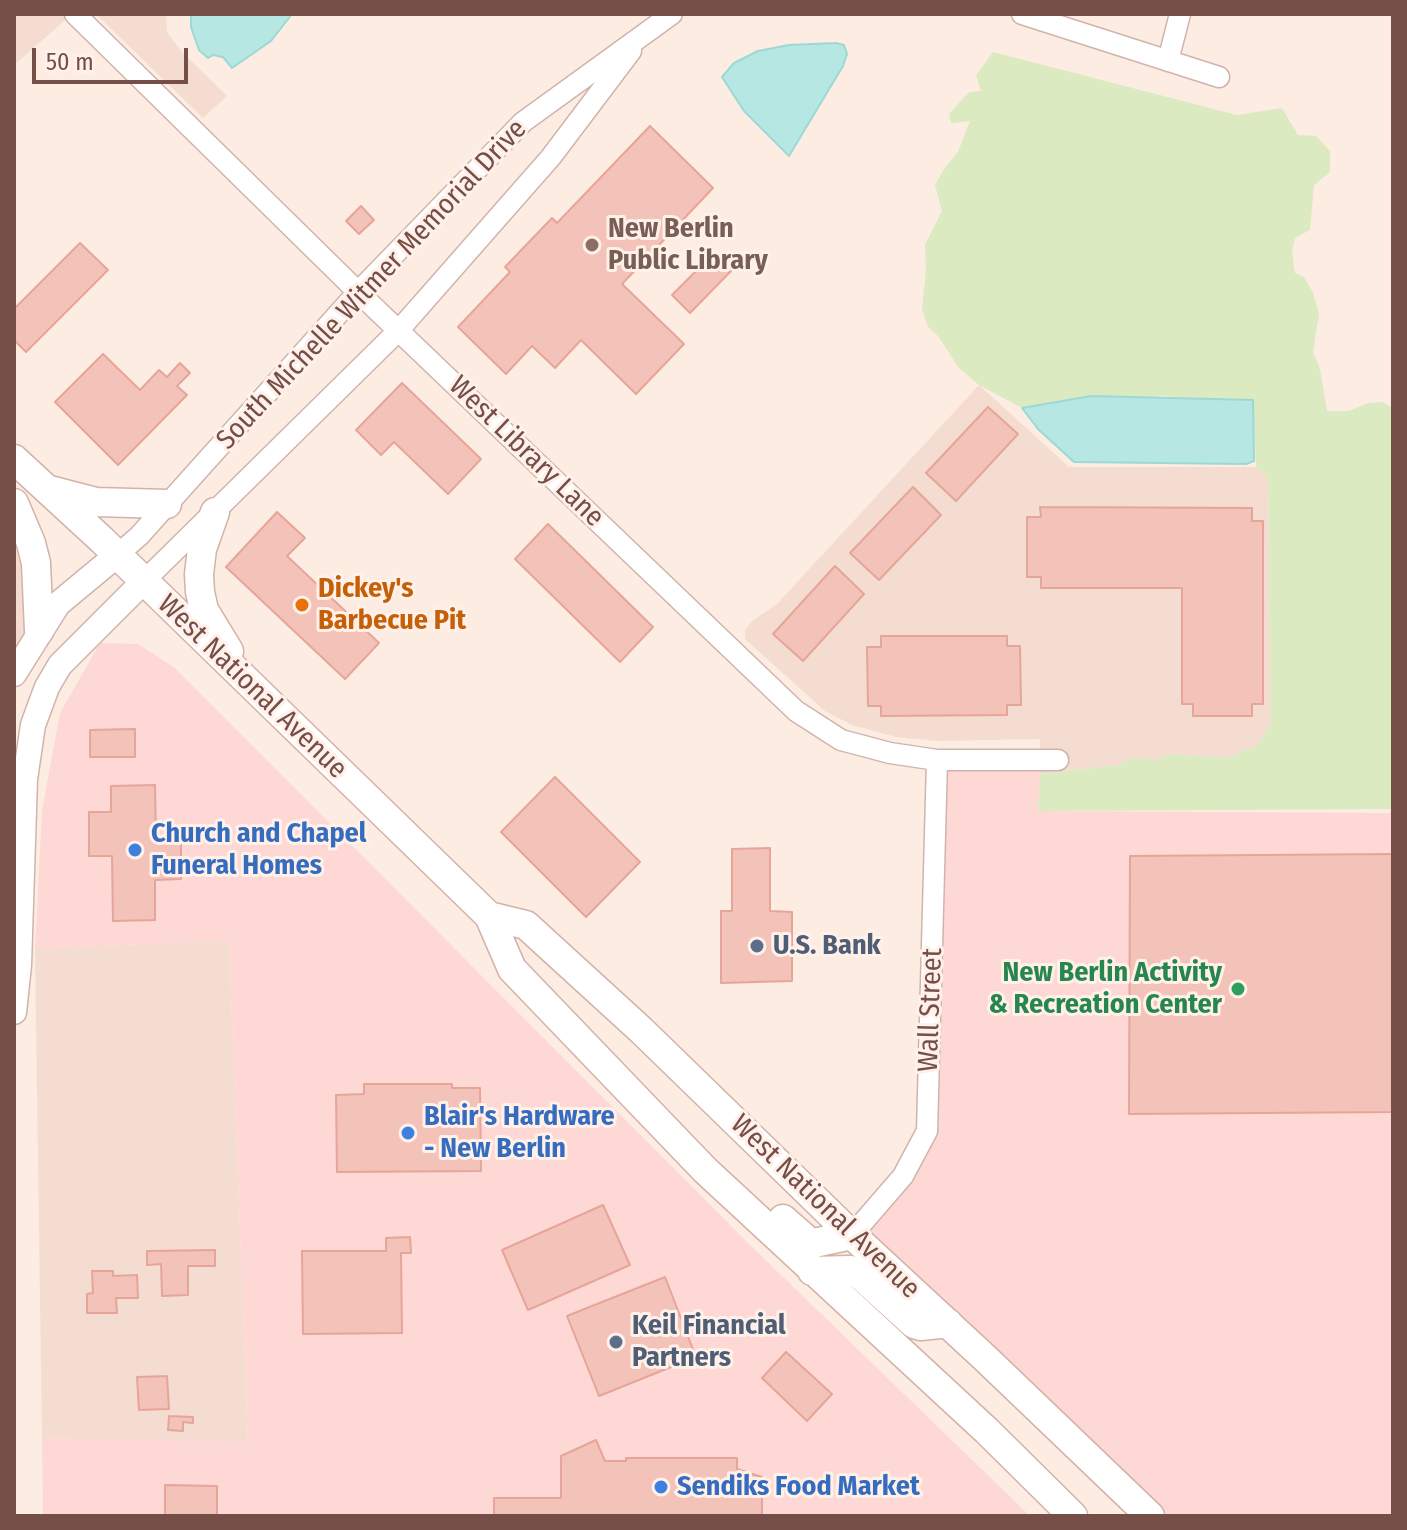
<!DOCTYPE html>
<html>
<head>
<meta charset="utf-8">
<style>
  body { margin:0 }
  #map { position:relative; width:1407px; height:1530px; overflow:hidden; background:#fdece2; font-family:"Fira Sans Condensed",sans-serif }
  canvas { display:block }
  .frame { position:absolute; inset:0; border:16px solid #754e48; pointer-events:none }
  .scale { position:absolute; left:32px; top:48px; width:156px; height:36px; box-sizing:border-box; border:4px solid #754e48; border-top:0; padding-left:10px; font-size:24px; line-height:28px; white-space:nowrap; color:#754e48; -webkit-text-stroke:6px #fff1e9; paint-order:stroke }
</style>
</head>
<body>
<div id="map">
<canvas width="1407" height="1530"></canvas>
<div class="frame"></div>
<div class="scale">50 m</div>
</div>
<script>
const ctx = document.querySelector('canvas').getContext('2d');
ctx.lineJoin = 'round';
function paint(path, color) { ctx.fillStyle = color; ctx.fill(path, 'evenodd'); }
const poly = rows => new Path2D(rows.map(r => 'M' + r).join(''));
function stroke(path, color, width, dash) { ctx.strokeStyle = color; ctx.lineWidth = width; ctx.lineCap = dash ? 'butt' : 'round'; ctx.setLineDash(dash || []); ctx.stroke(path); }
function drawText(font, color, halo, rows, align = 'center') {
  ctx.font = font + ' "Fira Sans Condensed",sans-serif'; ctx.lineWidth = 6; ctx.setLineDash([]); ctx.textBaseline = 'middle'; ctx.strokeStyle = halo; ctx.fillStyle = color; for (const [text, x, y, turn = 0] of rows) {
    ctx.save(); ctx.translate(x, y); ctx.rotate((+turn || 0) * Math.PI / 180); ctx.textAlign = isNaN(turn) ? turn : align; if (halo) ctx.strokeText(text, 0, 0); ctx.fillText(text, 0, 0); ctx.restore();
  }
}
const residential = poly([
  [14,14,72,14,14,65],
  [96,14,166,14,167,32,180,50,227,96,203,118],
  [979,385,1069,467,1256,467,1268,478,1271,724,1257,747,1241,751,1232,758,1169,754,1157,760,1131,758,1117,765,1040,774,1040,739,938,741,896,737,852,725,825,711,745,639,745,630,752,621,777,604],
  [14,534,22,551,27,628,14,655],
  [229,940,248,1443,42,1438,35,949]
]);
const commercial = poly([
  [100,643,138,644,175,668,749,1244,1030,1516,43,1516,42,1438,248,1442,229,940,35,949,42,811,60,713],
  [937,760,1041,760,1038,811,1393,813,1393,1516,1150,1516,852,1235,927,1131]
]);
const green = poly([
  [993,52,1237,115,1282,108,1298,135,1316,136,1330,151,1330,172,1314,185,1310,230,1295,238,1292,252,1295,273,1304,277,1313,293,1319,314,1313,352,1320,369,1327,411,1349,411,1368,403,1382,402,1393,408,1393,809,1038,811,1040,774,1117,765,1131,758,1157,760,1169,754,1232,758,1241,751,1256,747,1271,724,1268,478,1256,467,1253,401,1163,396,1054,402,1022,408,979,385,959,368,938,336,928,327,922,309,926,271,925,245,942,211,935,185,944,169,958,152,970,121,951,123,949,114,969,92,981,91,976,75]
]);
const water = poly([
  [191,14,292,14,271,41,232,68,223,57,213,55,208,58,199,50,191,27,191,14],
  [836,43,844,45,847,54,843,66,789,156,744,111,722,77,734,63,758,51,789,45,836,43],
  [1091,396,1253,400,1254,461,1246,464,1074,462,1038,429,1022,408,1091,396]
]);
const building = poly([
  [650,126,713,188,622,284,684,344,636,394,581,340,555,368,532,346,506,374,458,327,510,272,505,267,552,218,557,223,650,126],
  [361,206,374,220,359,234,346,221,361,206],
  [80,243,108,270,26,352,14,340,14,309,80,243],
  [714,253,732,270,690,313,672,295,714,253],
  [103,354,140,390,159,370,167,377,180,363,190,373,177,386,187,395,118,465,55,402,103,354],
  [402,383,481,459,448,494,394,442,381,455,356,430,402,383],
  [988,407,1018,434,956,501,926,473,988,407],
  [913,487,941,515,879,580,850,553,913,487],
  [1040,507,1252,508,1252,521,1263,521,1263,704,1252,704,1252,716,1193,716,1193,704,1182,704,1182,588,1041,588,1041,577,1027,577,1027,517,1041,517,1040,507],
  [277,512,305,538,287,556,379,643,345,679,226,567,277,512],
  [548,524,653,627,620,662,515,559,548,524],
  [835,566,864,594,803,661,773,634,835,566],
  [881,636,1007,636,1007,646,1020,646,1021,705,1007,705,1007,715,881,716,881,706,868,706,867,647,881,647,881,636],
  [135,729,135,757,90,757,90,730,135,729],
  [555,777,640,862,586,917,501,832,555,777],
  [155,785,156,843,181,843,181,879,155,880,155,920,113,921,112,856,89,856,89,812,111,812,111,786,155,785],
  [770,848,770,911,792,912,792,981,721,983,721,911,732,911,732,849,770,848],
  [1393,854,1393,1112,1129,1114,1130,856,1393,854],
  [364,1084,452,1084,452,1088,480,1088,481,1171,337,1172,336,1095,364,1094,364,1084],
  [603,1205,630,1265,528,1310,502,1250,603,1205],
  [410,1237,411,1253,401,1253,402,1333,303,1334,302,1251,386,1251,386,1238,410,1237],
  [215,1250,215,1266,188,1266,188,1295,162,1296,161,1264,147,1265,147,1251,215,1250],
  [92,1271,113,1271,113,1276,137,1275,138,1298,116,1298,117,1313,87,1313,87,1294,93,1293,92,1271],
  [665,1277,696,1357,599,1396,567,1316,665,1277],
  [786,1352,832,1394,807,1421,762,1378,786,1352],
  [167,1376,169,1409,139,1410,137,1377,167,1376],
  [169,1416,193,1417,193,1423,183,1422,183,1431,168,1430,169,1416],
  [596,1440,605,1461,626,1461,626,1458,737,1458,737,1469,762,1477,762,1516,494,1516,494,1498,561,1498,561,1456,596,1440],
  [165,1485,217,1486,217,1516,165,1516,165,1485]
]);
const minor = poly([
  [75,14,358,292,796,711,841,740,890,753,937,760,1058,760],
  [1022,14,1219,77],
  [1168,61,1180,14],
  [117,555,139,536,358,292,523,122,672,14],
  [143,582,399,330,551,157,631,51],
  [852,1235,903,1176,927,1131,937,760]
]);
const tertiary = poly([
  [14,674,58,604,117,555],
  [14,1012,19,965,25,779,33,725,47,687,60,665,143,582]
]);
const secondary = poly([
  [14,459,102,540,489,916,512,969,705,1170,987,1431,1073,1516],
  [50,490,96,502,167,504],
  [14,503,31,543,36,563,39,631],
  [215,512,202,549,199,574,200,592,204,610,229,651],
  [489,916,526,925,641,1030,852,1235,985,1358,1150,1516],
  [783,1219,808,1241,814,1243,852,1235],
  [812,1271,850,1270,860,1275,914,1324,921,1326,948,1323]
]);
const markers = [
  [592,245,8,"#8d6e63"],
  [302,605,8,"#e8710a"],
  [135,850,8,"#3f7fe0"],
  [757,946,8,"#5c6f8a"],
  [1238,989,8,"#2e9e5b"],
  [408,1133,8,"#3f7fe0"],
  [616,1342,8,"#5c6f8a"],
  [661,1487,8,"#3f7fe0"]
];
const educationNames = [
  ["New Berlin",608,229],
  ["Public Library",608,261]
];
const streetNames = [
  ["South Michelle Witmer Memorial Drive",372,285,-47],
  ["West Library Lane",526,452,44],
  ["West National Avenue",252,687,44],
  ["Wall Street",931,1010,-88],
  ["West National Avenue",825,1207,44]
];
const foodNames = [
  ["Dickey's",318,589],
  ["Barbecue Pit",318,621]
];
const shopNames = [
  ["Church and Chapel",151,834],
  ["Funeral Homes",151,866],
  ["Blair's Hardware",424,1117],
  ["- New Berlin",424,1149],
  ["Sendiks Food Market",677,1487]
];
const serviceNames = [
  ["U.S. Bank",773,946],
  ["Keil Financial",632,1326],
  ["Partners",632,1358]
];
const leisureNames = [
  ["New Berlin Activity",1222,973],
  ["& Recreation Center",1222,1005]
];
paint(residential, '#f4dcd0');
paint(commercial, '#fdd8d5');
paint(green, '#dbeac0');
paint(water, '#b6e7e3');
stroke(water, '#9cd9d4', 2);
paint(building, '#f3c3b9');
stroke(building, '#e6a599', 2);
stroke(minor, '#d0b4ac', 23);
stroke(tertiary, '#d0b4ac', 27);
stroke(secondary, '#d3b2a8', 31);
stroke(minor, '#fff', 20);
stroke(tertiary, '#fff', 24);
stroke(secondary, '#fff', 28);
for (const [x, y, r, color] of markers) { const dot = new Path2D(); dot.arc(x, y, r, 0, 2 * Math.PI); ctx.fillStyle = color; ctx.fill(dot); stroke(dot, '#fff1e9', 3); }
drawText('bold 28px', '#785e54', '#fff1e9', educationNames, 'left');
drawText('28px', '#754e48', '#fff1e9', streetNames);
drawText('bold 28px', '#c56008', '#fff1e9', foodNames, 'left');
drawText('bold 28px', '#366cbe', '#fff1e9', shopNames, 'left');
drawText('bold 28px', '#4e5e75', '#fff1e9', serviceNames, 'left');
drawText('bold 28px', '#27864d', '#fff1e9', leisureNames, 'right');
</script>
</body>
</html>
